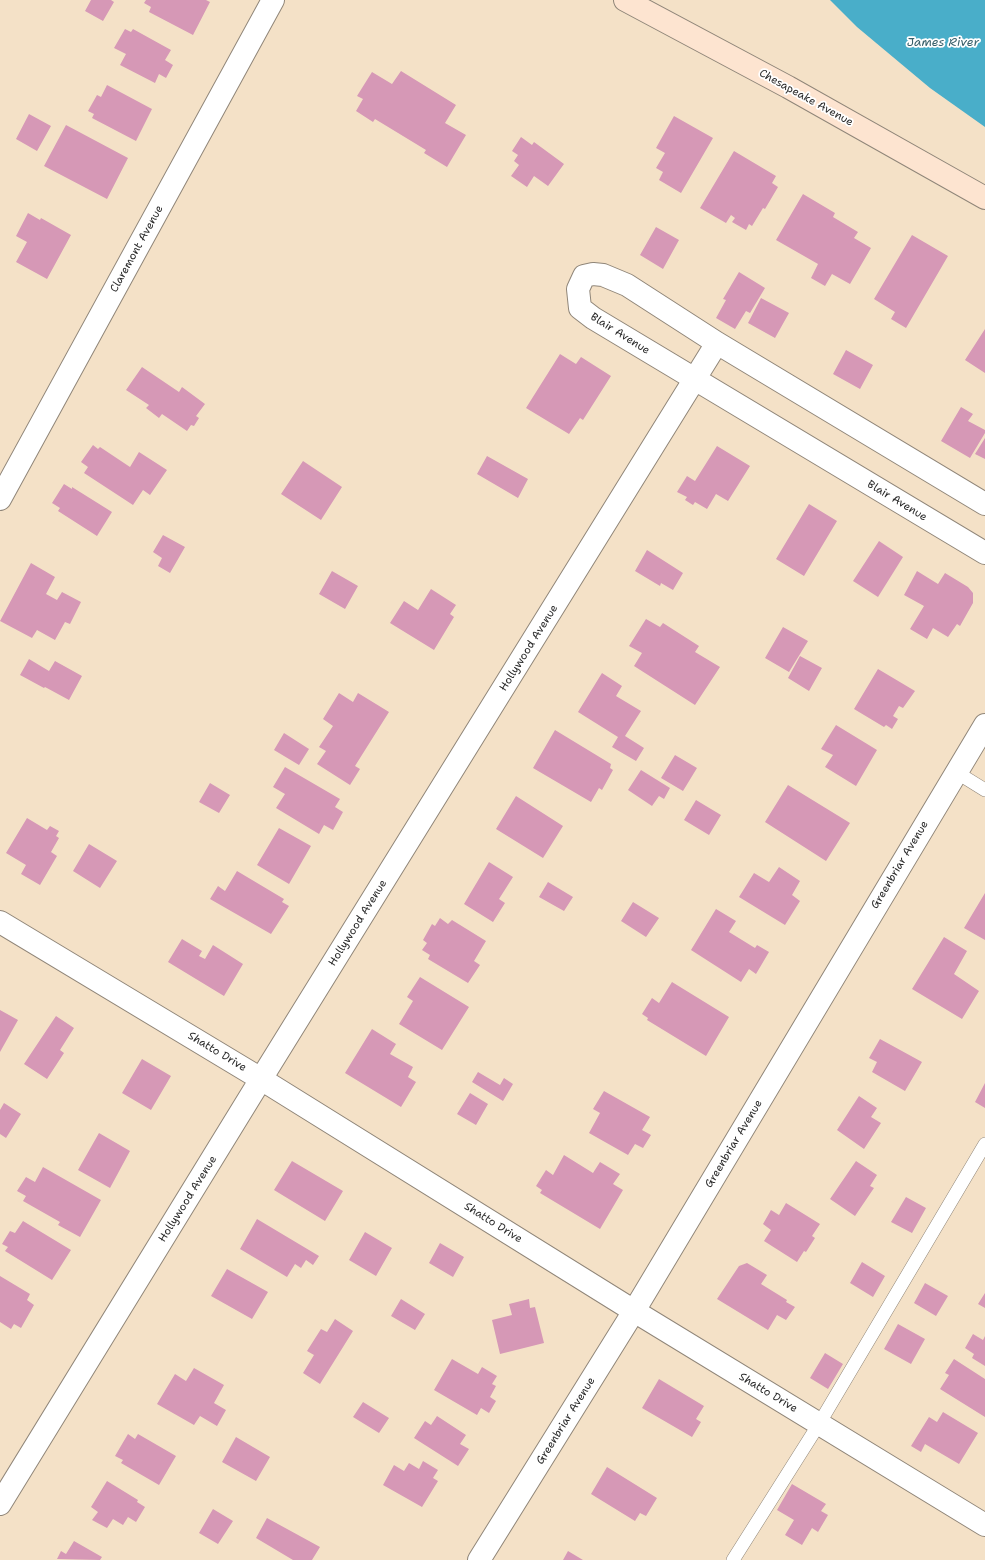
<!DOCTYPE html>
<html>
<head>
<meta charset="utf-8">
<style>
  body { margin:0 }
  canvas { display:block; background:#f4e1c7 }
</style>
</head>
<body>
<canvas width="985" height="1560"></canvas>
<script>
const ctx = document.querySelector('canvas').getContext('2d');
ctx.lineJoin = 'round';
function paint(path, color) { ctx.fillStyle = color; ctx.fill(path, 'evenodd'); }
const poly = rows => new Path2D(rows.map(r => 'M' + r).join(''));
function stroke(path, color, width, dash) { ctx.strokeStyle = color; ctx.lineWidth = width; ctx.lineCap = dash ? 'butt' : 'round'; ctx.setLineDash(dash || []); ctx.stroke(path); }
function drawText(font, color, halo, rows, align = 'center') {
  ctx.font = font + ' "Shantell Sans",sans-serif'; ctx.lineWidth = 3.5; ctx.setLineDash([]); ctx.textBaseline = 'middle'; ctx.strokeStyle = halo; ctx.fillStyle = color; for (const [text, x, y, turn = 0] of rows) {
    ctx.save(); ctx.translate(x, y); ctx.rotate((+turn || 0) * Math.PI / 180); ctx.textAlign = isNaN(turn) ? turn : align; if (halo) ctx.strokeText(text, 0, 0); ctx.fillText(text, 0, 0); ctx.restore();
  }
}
const water = poly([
  [830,0,985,0,985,127,930,88,857,27]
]);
const building = poly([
  [91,0,111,0,114,2,103,21,85,11],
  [146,0,206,0,210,2,193,35,149,12,151,7,144,3],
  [125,29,131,32,133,29,171,50,165,60,173,65,166,78,159,74,155,83,120,65,126,54,114,48],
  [401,71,456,105,445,123,466,135,447,167,424,153,426,150,375,119,373,122,356,111,363,99,357,96,372,72,392,84],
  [107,85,152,109,136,141,92,118,94,114,88,111,97,95,101,97],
  [29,114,51,126,37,151,16,139],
  [674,116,713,138,681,193,659,180,663,172,656,168,665,153,656,148],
  [66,125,128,158,107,199,44,166],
  [521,137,532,145,534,142,564,164,548,186,534,176,527,187,511,176,519,165,514,161,518,155,512,151],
  [734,151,776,176,772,183,778,187,765,209,763,208,752,226,749,224,746,230,732,222,735,218,731,215,726,223,700,208],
  [803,194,835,213,833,217,858,232,854,238,871,248,850,284,832,274,825,286,811,278,818,264,776,240],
  [28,213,40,220,41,218,71,235,47,279,16,262,27,242,16,236],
  [656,227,679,240,663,269,640,255],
  [912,235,948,256,906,328,891,319,895,312,874,299],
  [739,272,765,288,750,313,746,311,735,329,716,318,726,300,723,299],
  [761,298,789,313,775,338,748,323],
  [985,329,985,373,965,360],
  [846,350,873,365,860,389,833,374],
  [560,354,576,364,581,357,611,376,583,420,580,418,569,434,526,408],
  [142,367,179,392,182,387,205,404,196,416,199,418,194,426,191,425,187,431,162,414,159,418,146,408,149,405,126,390],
  [961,407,973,414,968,421,985,430,985,433,970,458,941,441],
  [985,438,985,459,975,454],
  [93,445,98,449,100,447,130,467,139,452,167,470,150,495,143,490,133,505,84,473,88,467,81,462],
  [717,446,750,466,728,501,716,494,707,509,695,502,693,505,685,500,687,497,677,492,687,476,695,481],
  [487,456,528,479,518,498,477,474],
  [303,461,342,487,321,520,281,494],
  [64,484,72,489,72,487,112,512,97,536,58,511,60,508,52,503],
  [809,504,837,521,804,576,776,559],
  [163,535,185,547,170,573,158,566,162,558,153,552],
  [879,541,903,557,878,597,853,581],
  [647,550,683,573,673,590,661,583,660,586,635,571],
  [31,563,55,577,46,594,57,600,62,592,81,602,70,624,65,622,55,640,37,630,32,638,0,621],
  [332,571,358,586,345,609,319,594],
  [917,571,938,584,945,573,968,587,973,593,973,603,960,626,957,624,948,637,933,628,927,639,910,629,924,606,904,595],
  [431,589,456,605,450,614,454,617,434,650,390,623,404,601,418,610],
  [646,619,660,627,663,623,699,646,695,652,720,667,695,705,634,666,642,653,629,646],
  [783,627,808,641,789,672,765,658],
  [800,656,822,668,809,691,788,678],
  [29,659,49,671,55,661,82,676,69,700,45,687,44,688,20,675],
  [878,669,915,691,903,708,899,706,893,716,898,719,892,729,886,725,884,727,854,709],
  [602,673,622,686,616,696,641,711,625,736,644,748,636,761,612,747,618,737,578,712],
  [339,693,353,702,358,693,389,712,355,766,360,769,350,785,317,764,326,751,319,747,333,726,323,719],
  [836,725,877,750,856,786,825,767,833,755,821,749],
  [555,730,611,764,610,768,613,770,602,790,599,788,591,802,533,768],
  [284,733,309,749,299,765,274,750],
  [675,755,697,768,683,791,661,778],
  [285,767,340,799,335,807,343,812,333,830,324,825,319,834,276,808,285,794,273,787],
  [641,770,670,788,664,799,659,796,652,806,628,790],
  [210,783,230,795,219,813,199,802],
  [788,785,850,823,826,861,765,822],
  [516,796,563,826,543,858,496,829],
  [696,800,721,815,709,835,684,820],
  [27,818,47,830,50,826,59,831,56,836,59,838,51,852,57,856,40,885,21,874,26,865,6,853],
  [279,828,311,846,289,884,257,865],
  [89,844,117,861,100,888,73,871],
  [489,862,513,877,499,899,505,903,493,922,464,904],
  [779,867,800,881,792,895,800,901,785,925,739,897,754,873,769,882],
  [237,871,284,899,282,902,289,906,271,934,210,899,218,886,225,891],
  [548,882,573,897,564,911,539,897],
  [985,893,985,940,964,928],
  [633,902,659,918,646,937,621,921],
  [716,909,736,921,729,932,755,948,757,945,769,952,756,974,749,969,741,982,691,950],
  [440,918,448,924,452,920,486,941,474,961,480,965,468,983,428,959,430,955,422,950,427,943,423,940,432,924,435,926],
  [944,937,967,951,954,974,979,991,962,1019,912,989],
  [182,939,202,951,199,956,205,959,213,945,243,964,224,996,168,962],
  [420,977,469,1007,442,1050,399,1024,413,1001,407,997],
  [672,982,729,1017,706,1056,647,1020,648,1018,642,1014,652,998,659,1003],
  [0,1010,18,1020,0,1052],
  [56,1016,74,1028,60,1050,64,1053,47,1079,24,1064],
  [372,1029,396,1044,390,1054,413,1067,408,1077,416,1082,401,1107,345,1073],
  [880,1039,922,1062,905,1091,872,1072,877,1062,869,1058],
  [142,1059,171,1076,151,1110,122,1093],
  [478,1072,500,1085,504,1078,513,1084,503,1101,472,1082],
  [985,1083,985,1108,975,1102],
  [604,1091,650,1117,642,1130,651,1135,643,1148,635,1144,628,1155,589,1133,600,1113,593,1109],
  [470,1093,488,1104,476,1125,457,1114],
  [859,1096,877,1108,871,1117,881,1123,864,1149,837,1130],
  [4,1103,21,1114,6,1138,0,1134,0,1110],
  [99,1133,130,1151,110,1188,78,1170],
  [564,1155,593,1173,600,1162,620,1174,613,1184,623,1190,600,1229,540,1193,542,1190,536,1186,546,1170,553,1175],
  [292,1161,343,1191,325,1221,274,1190],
  [856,1161,877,1175,870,1186,874,1188,855,1216,830,1199],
  [43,1167,101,1200,80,1237,58,1225,60,1222,23,1201,26,1196,17,1191,26,1177,35,1182],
  [906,1197,926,1208,912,1233,891,1222],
  [786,1203,820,1224,812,1236,815,1238,806,1252,804,1251,797,1262,764,1241,771,1230,763,1224,771,1210,779,1215],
  [257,1219,319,1256,313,1265,306,1260,301,1268,295,1264,287,1277,240,1249],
  [23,1221,71,1250,52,1280,5,1251,8,1247,2,1244,10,1231,15,1233],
  [365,1232,392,1248,376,1276,349,1260],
  [440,1243,464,1257,453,1277,429,1263],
  [862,1262,885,1276,873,1297,850,1283],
  [747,1263,767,1275,761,1284,787,1300,786,1302,795,1307,786,1320,777,1315,768,1330,717,1299,739,1266],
  [227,1269,268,1292,252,1319,211,1296],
  [0,1276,30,1294,27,1300,34,1305,21,1328,14,1324,11,1329,0,1322],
  [925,1283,948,1296,936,1316,914,1303],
  [985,1293,985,1308,978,1304],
  [401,1299,425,1314,415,1330,391,1316],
  [529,1299,530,1308,535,1307,544,1343,500,1354,492,1320,512,1315,509,1304],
  [335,1319,353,1331,320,1384,303,1373,314,1355,307,1351,321,1329,327,1332],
  [898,1324,925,1339,911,1364,884,1349],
  [973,1334,983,1340,985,1336,985,1366,972,1358,974,1354,965,1348],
  [825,1353,843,1364,828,1389,810,1378],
  [452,1359,478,1374,482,1367,497,1376,492,1384,496,1386,490,1397,496,1401,489,1413,481,1408,477,1415,434,1390],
  [954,1359,985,1379,985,1417,940,1389,949,1375,945,1373],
  [194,1368,224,1385,214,1403,226,1410,217,1426,200,1416,194,1425,157,1404,175,1374,186,1381],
  [659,1379,704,1406,696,1419,701,1422,692,1437,642,1408],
  [363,1402,389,1418,379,1433,353,1417],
  [943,1412,978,1433,959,1464,925,1444,921,1452,911,1446,929,1417,937,1422],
  [437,1416,466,1435,460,1444,469,1449,458,1466,414,1438,425,1421,431,1425],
  [128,1434,135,1439,138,1434,176,1456,159,1485,121,1463,123,1460,115,1456],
  [236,1437,270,1457,256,1481,222,1462],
  [423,1461,438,1470,433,1478,438,1481,422,1507,383,1485,394,1465,404,1471,409,1463,419,1469],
  [607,1467,657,1498,646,1516,640,1513,635,1521,591,1494],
  [107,1481,138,1500,137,1502,145,1507,136,1522,128,1517,123,1525,113,1519,107,1528,92,1520,98,1512,91,1507],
  [792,1484,826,1504,821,1511,828,1515,818,1532,812,1528,802,1545,785,1535,794,1520,777,1510],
  [213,1509,233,1521,218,1544,199,1533],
  [267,1518,320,1547,312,1560,293,1560,256,1538],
  [74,1541,102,1557,100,1560,57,1559,61,1551,66,1554],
  [568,1551,583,1560,563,1560]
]);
const service = poly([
  [956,772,985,790],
  [733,1560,819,1424,985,1144]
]);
const minor = poly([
  [0,499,273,0],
  [985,504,717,343,627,285,603,275,593,274,584,276,578,289,580,308,593,318,985,553],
  [0,922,261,1079,634,1311,985,1525],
  [0,1504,261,1079,717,343],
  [479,1560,634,1311,985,725]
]);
const secondary = poly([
  [625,0,788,87,985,198]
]);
const streetNames = [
  ["Chesapeake Avenue",806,98,29],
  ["Claremont Avenue",137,249,-61],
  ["Blair Avenue",620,334,32],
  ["Blair Avenue",897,501,31],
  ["Hollywood Avenue",529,648,-58],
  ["Greenbriar Avenue",900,865,-59],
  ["Hollywood Avenue",358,923,-58],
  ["Shatto Drive",217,1052,31],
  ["Greenbriar Avenue",734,1144,-59],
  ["Hollywood Avenue",188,1199,-58],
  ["Shatto Drive",493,1223,32],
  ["Shatto Drive",768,1393,31],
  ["Greenbriar Avenue",566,1421,-58]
];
const waterNames = [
  ["James River",943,43]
];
paint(water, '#49aec9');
paint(building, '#d698b6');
stroke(service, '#908679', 14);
stroke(minor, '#908679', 24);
stroke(secondary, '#908679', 24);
stroke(service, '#fff', 13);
stroke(minor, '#fff', 22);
stroke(secondary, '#fde4d0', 22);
drawText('11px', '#2b2b2b', '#fff', streetNames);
drawText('italic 12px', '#375f6a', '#fff', waterNames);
</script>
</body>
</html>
